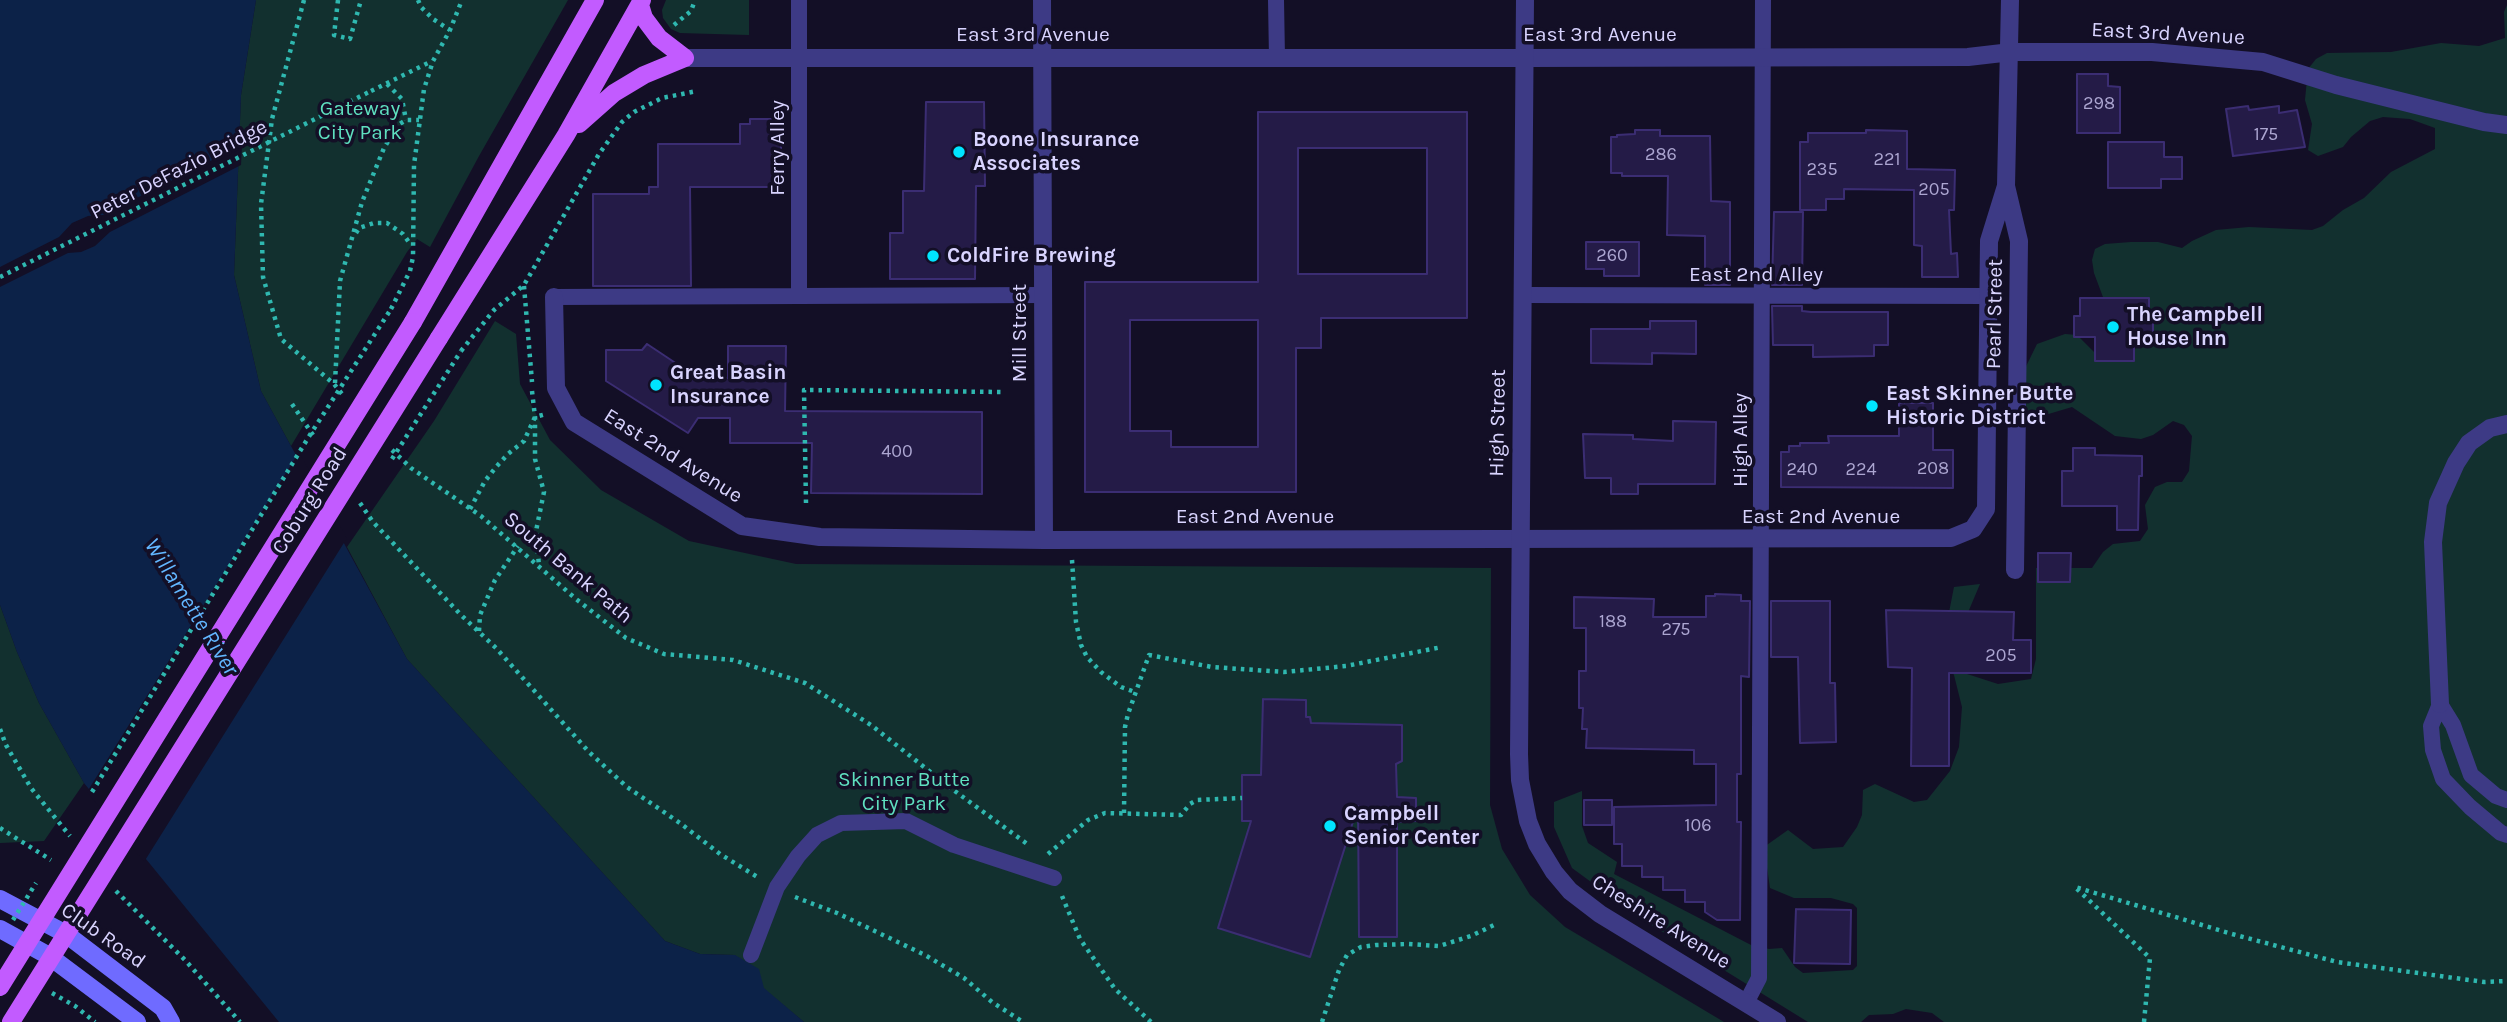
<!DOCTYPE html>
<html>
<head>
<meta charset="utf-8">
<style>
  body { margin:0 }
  canvas { display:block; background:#130f26 }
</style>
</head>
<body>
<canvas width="2507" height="1022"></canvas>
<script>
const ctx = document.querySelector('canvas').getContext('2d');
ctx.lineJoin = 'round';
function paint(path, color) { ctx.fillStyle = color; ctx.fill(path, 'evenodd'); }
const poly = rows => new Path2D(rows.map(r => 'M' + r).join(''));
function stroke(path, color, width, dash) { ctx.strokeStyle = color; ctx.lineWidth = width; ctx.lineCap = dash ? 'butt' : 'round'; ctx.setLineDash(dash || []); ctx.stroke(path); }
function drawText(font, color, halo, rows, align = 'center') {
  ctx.font = font + ' Karla,sans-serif'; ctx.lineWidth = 7; ctx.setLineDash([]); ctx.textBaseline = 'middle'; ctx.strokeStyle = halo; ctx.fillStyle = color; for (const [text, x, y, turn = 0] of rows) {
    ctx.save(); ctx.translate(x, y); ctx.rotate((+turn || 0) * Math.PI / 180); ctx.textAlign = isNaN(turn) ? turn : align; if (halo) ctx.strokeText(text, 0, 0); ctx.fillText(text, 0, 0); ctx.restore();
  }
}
const green = poly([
  [256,0,568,0,479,156,430,247,417,239,407,252,291,446,261,391,234,275,241,95],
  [666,0,749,0,749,35,680,33,671,29,663,18,662,10],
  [2507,5,2507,1022,1944,1022,1932,1013,1906,1009,1893,1014,1869,1015,1861,1022,1808,1022,1643,920,1572,868,1554,827,1554,802,1582,791,1582,826,1588,843,1617,862,1614,874,1751,945,1769,949,1782,948,1795,967,1803,973,1853,970,1857,966,1857,908,1853,904,1831,898,1794,898,1770,888,1764,847,1788,830,1813,849,1843,847,1857,827,1862,815,1863,790,1875,784,1914,802,1927,800,1950,771,1959,747,1962,707,1954,675,1941,653,1954,587,1980,584,1969,610,1967,674,1998,684,2031,679,2036,659,2036,568,2092,568,2103,552,2113,544,2140,541,2148,529,2145,505,2155,487,2167,482,2182,482,2189,471,2192,436,2184,425,2173,421,2153,435,2141,439,2115,436,2072,407,2035,418,2023,415,2015,389,2037,344,2065,334,2077,335,2094,352,2107,355,2133,351,2142,342,2139,319,2103,297,2094,273,2092,260,2095,249,2105,244,2131,242,2158,242,2182,248,2192,241,2216,230,2249,227,2312,230,2323,226,2343,210,2364,198,2391,172,2435,149,2435,128,2410,119,2383,117,2370,121,2351,137,2343,147,2318,156,2308,150,2312,124,2305,100,2308,69,2316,59,2327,53,2391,52,2441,43,2479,46,2505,38,2504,12],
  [495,321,516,334,520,384,550,440,601,490,689,541,796,564,1491,568,1490,805,1502,849,1530,895,1565,927,1724,1022,804,1022,763,988,735,955,700,954,665,941,407,659,347,547,434,421],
  [0,605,17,652,39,703,84,783,44,841,0,843]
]);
const water = poly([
  [0,0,256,0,241,95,234,275,261,391,407,659,665,941,700,954,735,955,759,969,764,988,804,1022,279,1022,84,783,39,703,17,652,0,605]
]);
const pier = poly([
  [242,145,241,165,110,232,95,246,81,252,68,253,0,287,0,267,59,237,72,223,88,216,103,215],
  [299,452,347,538,144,862,87,792]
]);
const building = poly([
  [2077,74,2108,74,2108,86,2120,87,2120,133,2077,133,2077,74],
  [926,102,984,102,985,186,976,186,975,279,890,279,890,233,903,233,903,191,924,191,926,102],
  [2248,106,2249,110,2279,106,2279,113,2297,110,2305,147,2233,156,2226,109,2248,106],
  [1258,112,1467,112,1467,318,1321,318,1321,348,1296,348,1296,492,1085,492,1085,282,1258,282,1258,112],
  [1298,148,1427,148,1427,274,1298,274,1298,148],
  [1130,320,1258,320,1258,447,1171,447,1171,431,1130,431,1130,320],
  [750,119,781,119,781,187,690,187,691,286,593,286,593,194,649,194,649,187,658,187,658,144,740,144,740,124,750,124,750,119],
  [1635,130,1660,130,1660,136,1710,136,1711,201,1730,202,1730,285,1705,285,1705,236,1667,235,1668,176,1622,176,1622,173,1611,173,1611,137,1617,137,1617,135,1635,134,1635,130],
  [1866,130,1907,131,1907,169,1955,170,1954,210,1949,210,1951,254,1957,253,1958,277,1922,277,1922,246,1914,245,1914,190,1844,189,1844,199,1826,199,1826,210,1800,210,1800,142,1808,142,1808,133,1866,133,1866,130],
  [2108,142,2164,142,2164,157,2182,157,2182,179,2161,179,2161,188,2108,188,2108,142],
  [1774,212,1803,212,1802,285,1772,285,1774,212],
  [1586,242,1639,242,1639,276,1604,276,1604,269,1586,269,1586,242],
  [2080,298,2149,298,2149,312,2153,313,2153,344,2134,344,2134,361,2095,361,2095,337,2074,337,2074,316,2080,316,2080,298],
  [1772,306,1802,306,1802,311,1811,312,1888,312,1888,345,1874,345,1874,356,1813,357,1813,345,1773,345,1772,306],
  [1650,321,1696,321,1696,354,1652,353,1652,364,1591,363,1591,329,1650,329,1650,321],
  [647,344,698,378,728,378,728,346,786,346,785,411,982,412,982,494,811,493,812,443,730,443,730,418,698,418,688,433,606,381,606,350,642,350,647,344],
  [1899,403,1933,403,1933,450,1953,450,1953,488,1781,487,1781,452,1789,452,1789,446,1800,446,1800,443,1829,443,1828,436,1899,436,1899,403],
  [1673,421,1716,422,1715,484,1638,484,1638,494,1611,494,1611,478,1585,478,1583,434,1633,435,1633,439,1673,441,1673,421],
  [2073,448,2095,448,2095,455,2142,456,2142,476,2139,476,2138,530,2117,530,2117,506,2062,506,2062,471,2073,471,2073,448],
  [2038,553,2071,553,2070,582,2038,582,2038,553],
  [1715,594,1741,595,1741,601,1750,601,1749,677,1741,676,1741,774,1737,774,1737,822,1741,822,1740,920,1717,920,1705,912,1705,902,1685,902,1685,890,1663,890,1663,877,1642,877,1642,866,1622,866,1622,844,1614,844,1614,807,1716,805,1716,764,1694,764,1694,750,1586,748,1587,729,1582,729,1583,708,1579,708,1579,671,1586,671,1586,628,1574,628,1574,597,1654,599,1653,617,1706,617,1706,596,1715,596,1715,594],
  [1771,601,1830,601,1830,683,1835,683,1836,742,1800,743,1798,657,1771,657,1771,601],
  [1886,610,2014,612,2013,640,2031,640,2031,673,1949,673,1949,766,1911,766,1912,668,1888,667,1886,610],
  [1263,699,1306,700,1306,717,1310,717,1311,723,1402,725,1402,761,1396,764,1397,797,1416,798,1416,821,1397,822,1397,937,1359,937,1358,806,1310,957,1218,928,1251,821,1242,821,1242,775,1261,775,1263,699],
  [1584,800,1612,800,1612,825,1584,825,1584,800],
  [1796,909,1851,910,1850,964,1794,963,1796,909]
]);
const path = poly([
  [304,0,272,119,261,204,263,277,281,339,334,384,342,394],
  [338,0,334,35,350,39,361,0],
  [418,0,421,7,433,19,450,30],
  [674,25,691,11,695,0],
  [387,84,402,99,406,120],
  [371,91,432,61],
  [356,233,359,228,374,223,387,223,403,234,411,245],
  [524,286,532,382],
  [391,309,410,271,413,257,414,165,424,89,433,61,450,30,462,0],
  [461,351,494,310,524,285,599,154,622,122,634,112,662,98,697,91],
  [335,383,340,281,362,202,384,148,398,125,406,120,419,120],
  [532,391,535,417,535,459,544,492,536,531,539,566],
  [292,404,315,438],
  [392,450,411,468,481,516,576,599,626,638,664,654,733,660,805,683,871,725,952,789,1030,846],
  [360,503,373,522,461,615,496,648,589,752,627,787,680,823,720,854,759,878],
  [806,503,804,390,1004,392],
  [470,509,485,481,496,467,508,454,524,441,535,417,546,414],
  [1072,560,1076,622,1081,645,1087,657,1101,672,1121,687,1135,692],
  [479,631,480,615,495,580,518,546],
  [0,729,6,745,31,788,70,836],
  [1124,813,1125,727,1128,714,1149,655,1212,667,1284,672,1346,666,1442,647],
  [0,828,51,860],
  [1048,854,1088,820,1105,813,1181,815,1190,804,1197,800,1242,798],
  [116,891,185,960,240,1022],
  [1062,896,1080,939,1115,989,1151,1022],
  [795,897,837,913,925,955,964,978,992,1002,1023,1022],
  [52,993,75,1006,95,1022],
  [1322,1022,1339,970,1347,955,1361,947,1376,945,1408,944,1439,946,1471,936,1494,925],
  [2144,1022,2150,958,2075,887,2232,934,2337,962,2484,982,2507,981]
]);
const service = poly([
  [1276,0,1277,58],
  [1522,295,1989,296],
  [799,296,799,0],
  [554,297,1043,295],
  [2440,704,2431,726,2433,750,2443,779,2470,807,2501,833,2507,835],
  [2440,704,2453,725,2471,775,2496,796,2507,800],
  [751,955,777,887,798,856,817,835,841,823,906,821,954,845,1054,878],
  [1746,1003,1759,978,1763,0]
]);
const minor = poly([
  [1042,0,1044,540],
  [2010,0,2006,186,2019,241,2015,570],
  [1524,58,1968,57,2011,52,2152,52,2263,62,2336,85,2484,122,2507,125],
  [554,297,556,388,574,422,742,526,820,537,1044,540,1951,538,1973,529,1986,509,1989,241,2006,186],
  [2440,704,2433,542,2438,503,2456,463,2469,443,2490,428,2507,424]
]);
const tertiary = poly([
  [1525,0,1519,754,1520,780,1528,821,1537,844,1554,872,1570,891,1600,914,1777,1022],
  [685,58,1524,58]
]);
const secondary = poly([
  [0,899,66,934,163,1008,171,1022],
  [0,929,49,956,137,1022]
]);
const primary = poly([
  [640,5,644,18,659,38,685,58],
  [579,124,614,93,644,75,685,58],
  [413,322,595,0],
  [439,338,566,135,642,0]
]);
const pathBridge = poly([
  [0,277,371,91],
  [392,459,461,351],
  [92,792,308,438,391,309],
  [13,920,36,883]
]);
const primaryBridge = poly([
  [0,987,413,322],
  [11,1022,439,338]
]);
const markers = [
  [959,152,7,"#00e5ff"],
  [933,256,7,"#00e5ff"],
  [2113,327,7,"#00e5ff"],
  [656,385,7,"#00e5ff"],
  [1872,406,7,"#00e5ff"],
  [1330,826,7,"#00e5ff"]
];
const numberNames = [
  ["298",2099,104],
  ["175",2266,135],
  ["286",1661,155],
  ["221",1887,160],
  ["235",1822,170],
  ["205",1934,190],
  ["260",1612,256],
  ["400",897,452],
  ["208",1933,469],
  ["240",1802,470],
  ["224",1861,470],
  ["188",1613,622],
  ["275",1676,630],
  ["205",2001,656],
  ["106",1698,826]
];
const streetNames = [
  ["East 3rd Avenue",2168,34,3],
  ["East 3rd Avenue",1033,35],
  ["East 3rd Avenue",1600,35],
  ["Ferry Alley",778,148,-90],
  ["Peter DeFazio Bridge",179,170,-27],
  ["East 2nd Alley",1756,275],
  ["Pearl Street",1995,314,-89],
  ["Mill Street",1020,333,-90],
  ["High Street",1498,423,-89],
  ["High Alley",1741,440,-90],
  ["East 2nd Avenue",673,456,32],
  ["Coburg Road",310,501,-58],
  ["East 2nd Avenue",1255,517],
  ["East 2nd Avenue",1821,517],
  ["South Bank Path",568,568,40],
  ["Cheshire Avenue",1661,922,32],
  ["Club Road",103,936,35]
];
const parkNames = [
  ["Gateway",360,109],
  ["City Park",360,133],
  ["Skinner Butte",904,780],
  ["City Park",904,804]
];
const poiNames = [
  ["Boone Insurance",973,140],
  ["Associates",973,164],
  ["ColdFire Brewing",947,256],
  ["The Campbell",2127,315],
  ["House Inn",2127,339],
  ["Great Basin",670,373],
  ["Insurance",670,397],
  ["East Skinner Butte",1886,394],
  ["Historic District",1886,418],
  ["Campbell",1344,814],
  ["Senior Center",1344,838]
];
const waterNames = [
  ["Willamette River",191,607,58]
];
paint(green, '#12302f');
paint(water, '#0c2248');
paint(pier, '#130f26');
paint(building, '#241b47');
stroke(building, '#3b2d73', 2);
stroke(path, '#2fb8b0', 4.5, [3.5, 5]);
stroke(service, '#3d3a85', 16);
stroke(minor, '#3d3a85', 18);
stroke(tertiary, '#3d3a85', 18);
stroke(secondary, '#6f6bff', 18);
stroke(primary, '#c25bff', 18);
stroke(pathBridge, '#2fb8b0', 4.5, [3.5, 5]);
stroke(primaryBridge, '#c25bff', 18);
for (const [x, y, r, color] of markers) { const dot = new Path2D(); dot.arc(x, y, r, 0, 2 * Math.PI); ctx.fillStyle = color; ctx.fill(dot); stroke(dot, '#130f26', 2.5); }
drawText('18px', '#aca6d1', null, numberNames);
drawText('21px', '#d9d4ff', '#130f26', streetNames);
drawText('21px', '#5fe0c0', '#130f26', parkNames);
drawText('bold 21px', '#d9d4ff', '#130f26', poiNames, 'left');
drawText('italic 23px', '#62b6ff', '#130f26', waterNames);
</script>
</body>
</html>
